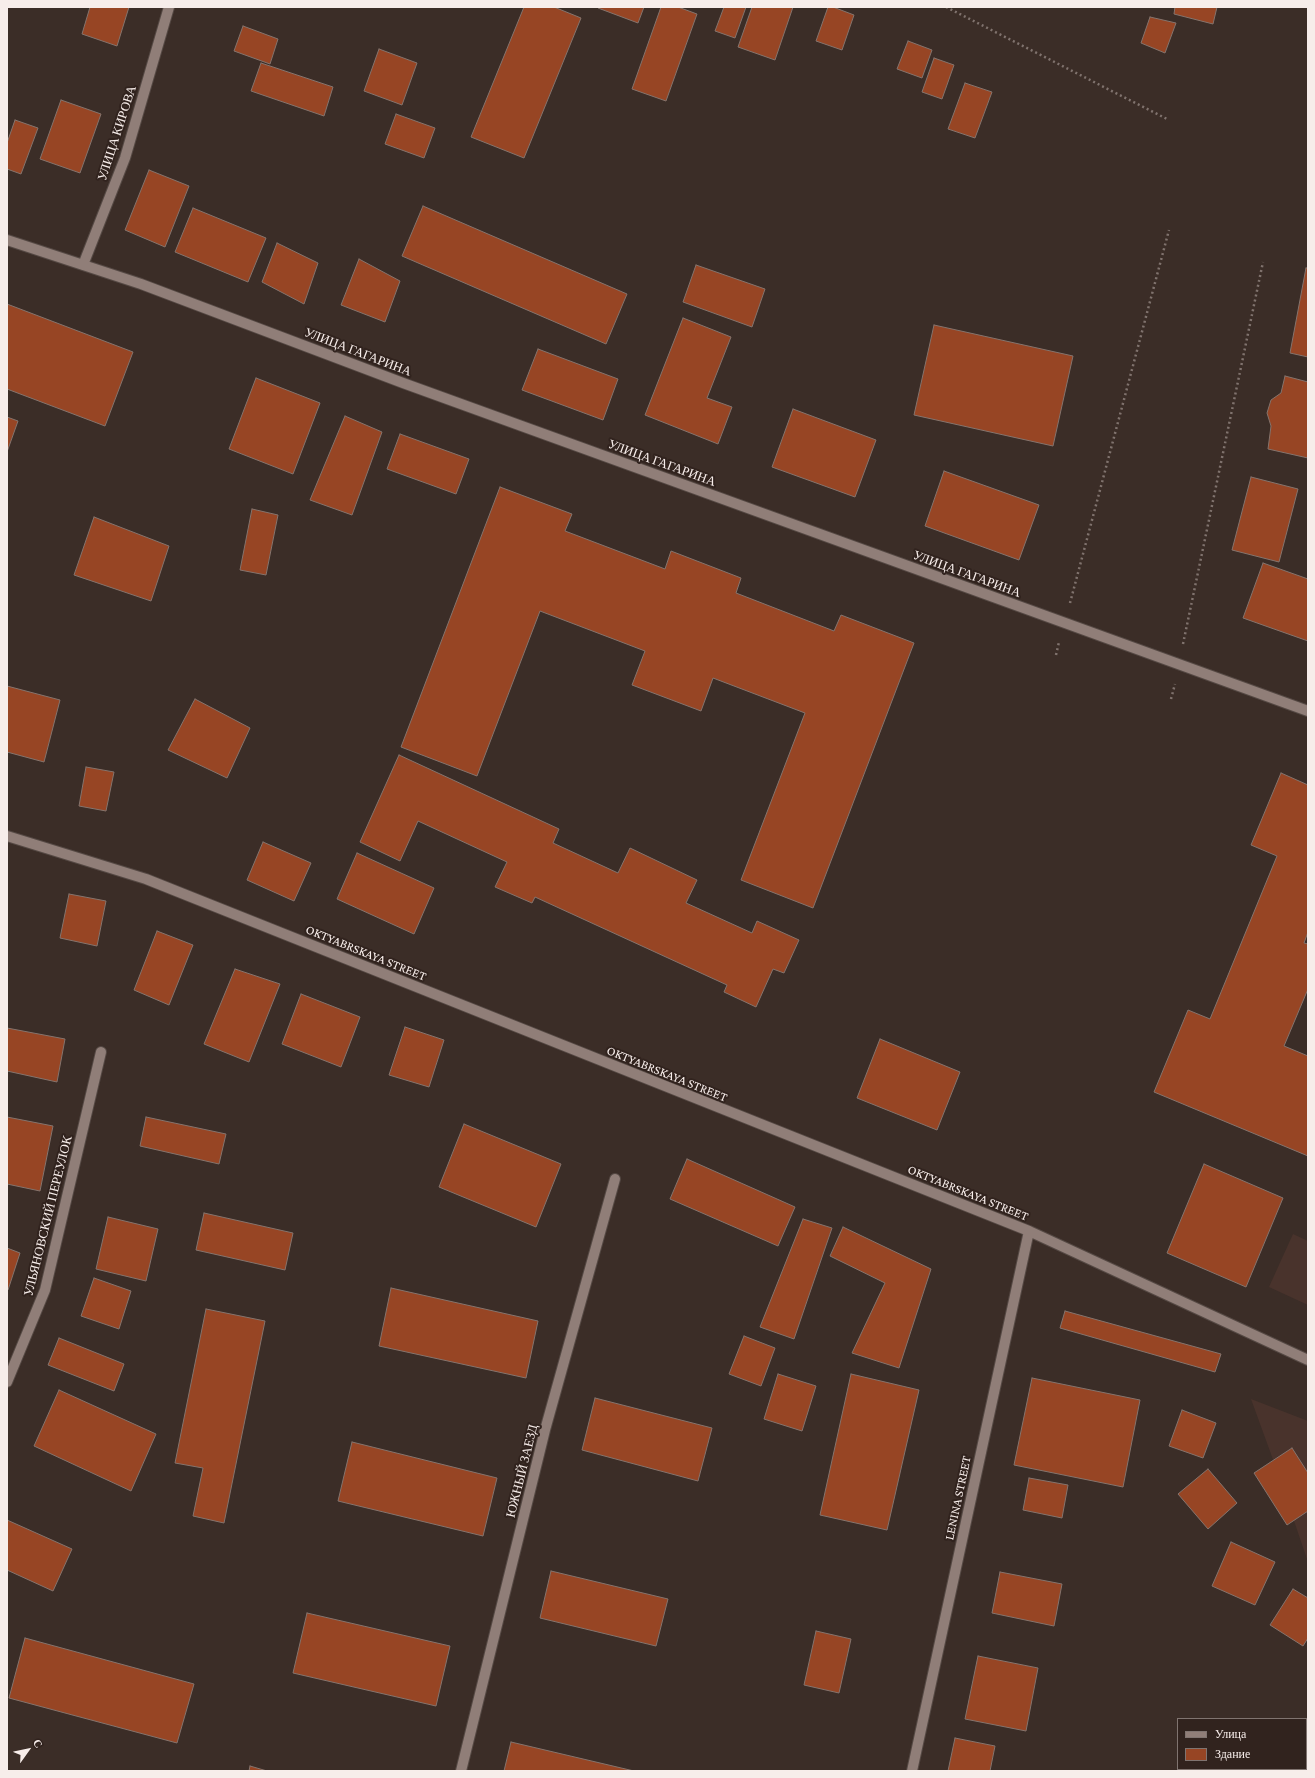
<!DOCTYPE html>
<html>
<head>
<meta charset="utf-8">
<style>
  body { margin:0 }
  #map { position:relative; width:1315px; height:1778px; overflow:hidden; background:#3b2d27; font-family:"Crimson Pro",serif }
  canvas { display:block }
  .frame { position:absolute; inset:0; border:8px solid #f7edea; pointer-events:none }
  .legend { position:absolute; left:1177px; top:1718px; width:130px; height:52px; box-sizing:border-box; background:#31231e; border:1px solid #807470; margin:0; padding:5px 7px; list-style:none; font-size:12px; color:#f7edea }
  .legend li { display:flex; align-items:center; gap:8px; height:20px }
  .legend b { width:20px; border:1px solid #807470 }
  .north { position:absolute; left:8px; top:1730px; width:40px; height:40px; -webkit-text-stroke:3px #31231e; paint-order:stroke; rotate:57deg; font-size:11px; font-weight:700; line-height:16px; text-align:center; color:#f7edea }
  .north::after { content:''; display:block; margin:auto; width:14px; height:18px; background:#f7edea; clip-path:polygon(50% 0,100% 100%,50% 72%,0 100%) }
</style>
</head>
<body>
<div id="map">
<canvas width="1315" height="1778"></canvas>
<div class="frame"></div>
<ul class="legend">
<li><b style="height:5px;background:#907e78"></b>Улица</li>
<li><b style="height:11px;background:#974524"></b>Здание</li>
</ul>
<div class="north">С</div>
</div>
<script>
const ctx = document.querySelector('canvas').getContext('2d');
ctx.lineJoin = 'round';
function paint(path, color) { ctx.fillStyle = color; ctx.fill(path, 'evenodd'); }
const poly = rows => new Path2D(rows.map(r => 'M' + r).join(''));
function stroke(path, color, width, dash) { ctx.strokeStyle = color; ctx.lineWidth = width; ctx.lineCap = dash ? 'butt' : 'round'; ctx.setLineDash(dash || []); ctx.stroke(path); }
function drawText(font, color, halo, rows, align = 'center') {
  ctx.font = font + ' "Crimson Pro",serif'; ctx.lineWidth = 4; ctx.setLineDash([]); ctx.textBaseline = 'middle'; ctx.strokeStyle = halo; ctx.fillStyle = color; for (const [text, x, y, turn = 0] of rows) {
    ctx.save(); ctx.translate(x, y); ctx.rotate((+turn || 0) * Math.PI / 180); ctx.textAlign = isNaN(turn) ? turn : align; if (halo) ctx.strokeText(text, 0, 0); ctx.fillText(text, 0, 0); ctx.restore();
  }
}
const built = poly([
  [1293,1234,1308,1241,1308,1305,1269,1287],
  [1251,1399,1308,1421,1308,1562,1275,1465]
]);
const building = poly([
  [90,7,129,7,117,46,82,34,90,7],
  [524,7,554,7,581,18,524,158,471,137,524,7],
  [598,7,644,7,638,23,598,8,598,7],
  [661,7,678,7,697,14,666,101,632,89,661,7],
  [724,7,746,7,735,38,715,31,724,7],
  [752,7,793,7,775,60,738,47,752,7],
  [828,7,833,7,854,15,842,50,816,41,828,7],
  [1175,7,1217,7,1213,24,1174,14,1175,7],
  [1150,17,1176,23,1165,53,1141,43,1150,17],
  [243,26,278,39,270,64,234,51,243,26],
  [908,41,932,50,922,78,897,69,908,41],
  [379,49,417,63,402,105,364,91,379,49],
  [934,58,954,65,942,99,922,92,934,58],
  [261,63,333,87,324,116,251,91,261,63],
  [965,83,992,92,975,138,948,129,965,83],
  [61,100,101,114,80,173,40,159,61,100],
  [396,114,435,128,424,158,385,144,396,114],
  [15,120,38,128,21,174,7,169,7,143,15,120],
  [149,170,189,186,165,247,125,230,149,170],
  [423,206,627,294,606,344,402,256,423,206],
  [193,208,266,238,248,282,175,252,193,208],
  [277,243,318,263,304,304,262,282,277,243],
  [359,259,400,281,385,322,341,305,359,259],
  [696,265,765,289,752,327,683,302,696,265],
  [1306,268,1308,268,1308,357,1290,353,1306,268],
  [7,304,133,352,105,426,7,389,7,304],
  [683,318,731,337,707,398,732,407,718,444,645,415,683,318],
  [934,325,1073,356,1053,446,914,415,934,325],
  [538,349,618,379,603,420,522,390,538,349],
  [1285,376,1308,382,1308,458,1268,449,1271,426,1267,413,1271,400,1281,393,1285,376],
  [256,378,320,403,293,474,229,449,256,378],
  [793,409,876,440,855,497,772,467,793,409],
  [345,416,382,432,352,515,310,500,345,416],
  [7,417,18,421,7,452,7,417],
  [400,434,469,459,456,494,387,469,400,434],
  [944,471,1039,505,1019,560,925,526,944,471],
  [1251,477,1298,489,1279,562,1232,550,1251,477],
  [500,487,572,514,565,531,665,569,671,551,741,578,736,593,834,631,841,615,914,643,813,908,741,880,805,713,713,678,701,711,632,685,645,651,540,611,477,776,401,747,500,487],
  [252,509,278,515,266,575,240,570,252,509],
  [94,517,169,546,151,601,74,575,94,517],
  [1263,563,1308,579,1308,641,1243,618,1263,563],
  [7,686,60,700,44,762,7,752,7,686],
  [195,699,250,728,227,778,168,750,195,699],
  [399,755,559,829,553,843,618,873,630,848,697,880,686,903,752,933,757,921,799,940,784,973,773,969,756,1007,724,992,727,985,535,897,532,903,495,887,507,862,418,821,400,861,360,842,399,755],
  [86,767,114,772,106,811,79,806,86,767],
  [1281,773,1308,785,1308,932,1304,943,1308,944,1308,989,1284,1046,1308,1056,1308,1156,1154,1092,1188,1010,1210,1019,1277,856,1251,845,1281,773],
  [263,842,311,863,294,901,247,880,263,842],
  [357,853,434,888,414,934,337,899,357,853],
  [69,894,106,901,97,946,60,938,69,894],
  [157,931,193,945,169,1005,134,990,157,931],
  [235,969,280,984,249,1062,204,1044,235,969],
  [301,994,360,1017,341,1067,282,1044,301,994],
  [405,1027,444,1040,429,1087,389,1075,405,1027],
  [7,1028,65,1039,57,1082,7,1071,7,1028],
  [880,1039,960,1072,937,1130,857,1098,880,1039],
  [7,1117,53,1126,40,1191,7,1184,7,1117],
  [146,1117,226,1134,219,1164,140,1146,146,1117],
  [464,1124,561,1164,536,1227,439,1187,464,1124],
  [687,1159,795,1207,778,1246,670,1199,687,1159],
  [1204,1164,1283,1198,1246,1287,1167,1253,1204,1164],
  [204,1213,293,1233,285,1270,196,1250,204,1213],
  [108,1217,158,1229,146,1281,96,1269,108,1217],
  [803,1219,832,1228,794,1339,760,1327,803,1219],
  [843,1227,931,1269,899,1368,852,1353,885,1283,830,1256,843,1227],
  [7,1248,20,1253,8,1290,7,1289,7,1248],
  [94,1278,131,1291,119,1329,81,1316,94,1278],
  [391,1288,538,1321,526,1378,379,1346,391,1288],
  [206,1309,265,1321,224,1523,193,1516,203,1468,175,1463,206,1309],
  [1065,1311,1221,1354,1215,1372,1060,1328,1065,1311],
  [744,1336,775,1348,761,1386,729,1374,744,1336],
  [59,1338,124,1364,114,1391,48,1365,59,1338],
  [778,1374,816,1386,802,1431,764,1419,778,1374],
  [851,1374,919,1390,887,1530,820,1515,851,1374],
  [1032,1378,1140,1400,1123,1487,1014,1465,1032,1378],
  [59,1390,156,1434,131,1491,34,1446,59,1390],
  [595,1398,712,1428,698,1481,582,1450,595,1398],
  [1182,1410,1216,1423,1203,1458,1169,1446,1182,1410],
  [352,1442,497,1478,483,1536,338,1501,352,1442],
  [1292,1448,1308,1473,1308,1511,1287,1525,1254,1473,1292,1448],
  [1208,1469,1237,1503,1208,1529,1178,1494,1208,1469],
  [1029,1478,1068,1485,1062,1518,1023,1510,1029,1478],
  [7,1520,72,1549,53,1591,7,1570,7,1520],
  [1231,1542,1275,1562,1255,1605,1212,1586,1231,1542],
  [551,1571,668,1599,656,1646,540,1618,551,1571],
  [1000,1572,1062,1584,1054,1626,992,1613,1000,1572],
  [1293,1589,1308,1598,1308,1638,1303,1646,1270,1625,1293,1589],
  [307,1613,450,1646,436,1706,293,1673,307,1613],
  [816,1631,851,1639,839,1693,804,1685,816,1631],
  [25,1638,194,1684,177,1743,9,1698,25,1638],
  [978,1656,1038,1668,1026,1731,965,1719,978,1656],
  [955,1738,995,1746,990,1771,948,1771,955,1738],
  [511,1742,634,1771,504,1771,511,1742],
  [250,1766,267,1771,249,1771,250,1766]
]);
const path = poly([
  [946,7,1167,119],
  [1070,603,1169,230],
  [1183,644,1263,262],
  [1056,655,1059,642],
  [1171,699,1175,684]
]);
const minor = poly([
  [7,240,141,284,403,383,1308,711],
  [83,265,125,158,169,7],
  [7,836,146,879,1029,1231,1308,1360],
  [7,1382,45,1290,101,1052],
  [461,1771,545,1430,615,1179],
  [912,1771,1029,1231]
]);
const streetNames = [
  ["УЛИЦА КИРОВА",117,133,-72],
  ["УЛИЦА ГАГАРИНА",358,352,21],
  ["УЛИЦА ГАГАРИНА",662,463,20],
  ["УЛИЦА ГАГАРИНА",967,574,20],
  ["OKTYABRSKAYA STREET",366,953,22],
  ["OKTYABRSKAYA STREET",667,1074,22],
  ["OKTYABRSKAYA STREET",968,1193,22],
  ["УЛЬЯНОВСКИЙ ПЕРЕУЛОК",48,1216,-76],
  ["ЮЖНЫЙ ЗАЕЗД",522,1471,-76],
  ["LENINA STREET",958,1498,-78]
];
paint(built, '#49332c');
paint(building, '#974524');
stroke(building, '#85746d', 1);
stroke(minor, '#554944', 12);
stroke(path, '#80736e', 2.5, [2, 3]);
stroke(minor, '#907e78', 10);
drawText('13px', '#f7edea', '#31231e', streetNames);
</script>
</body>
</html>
